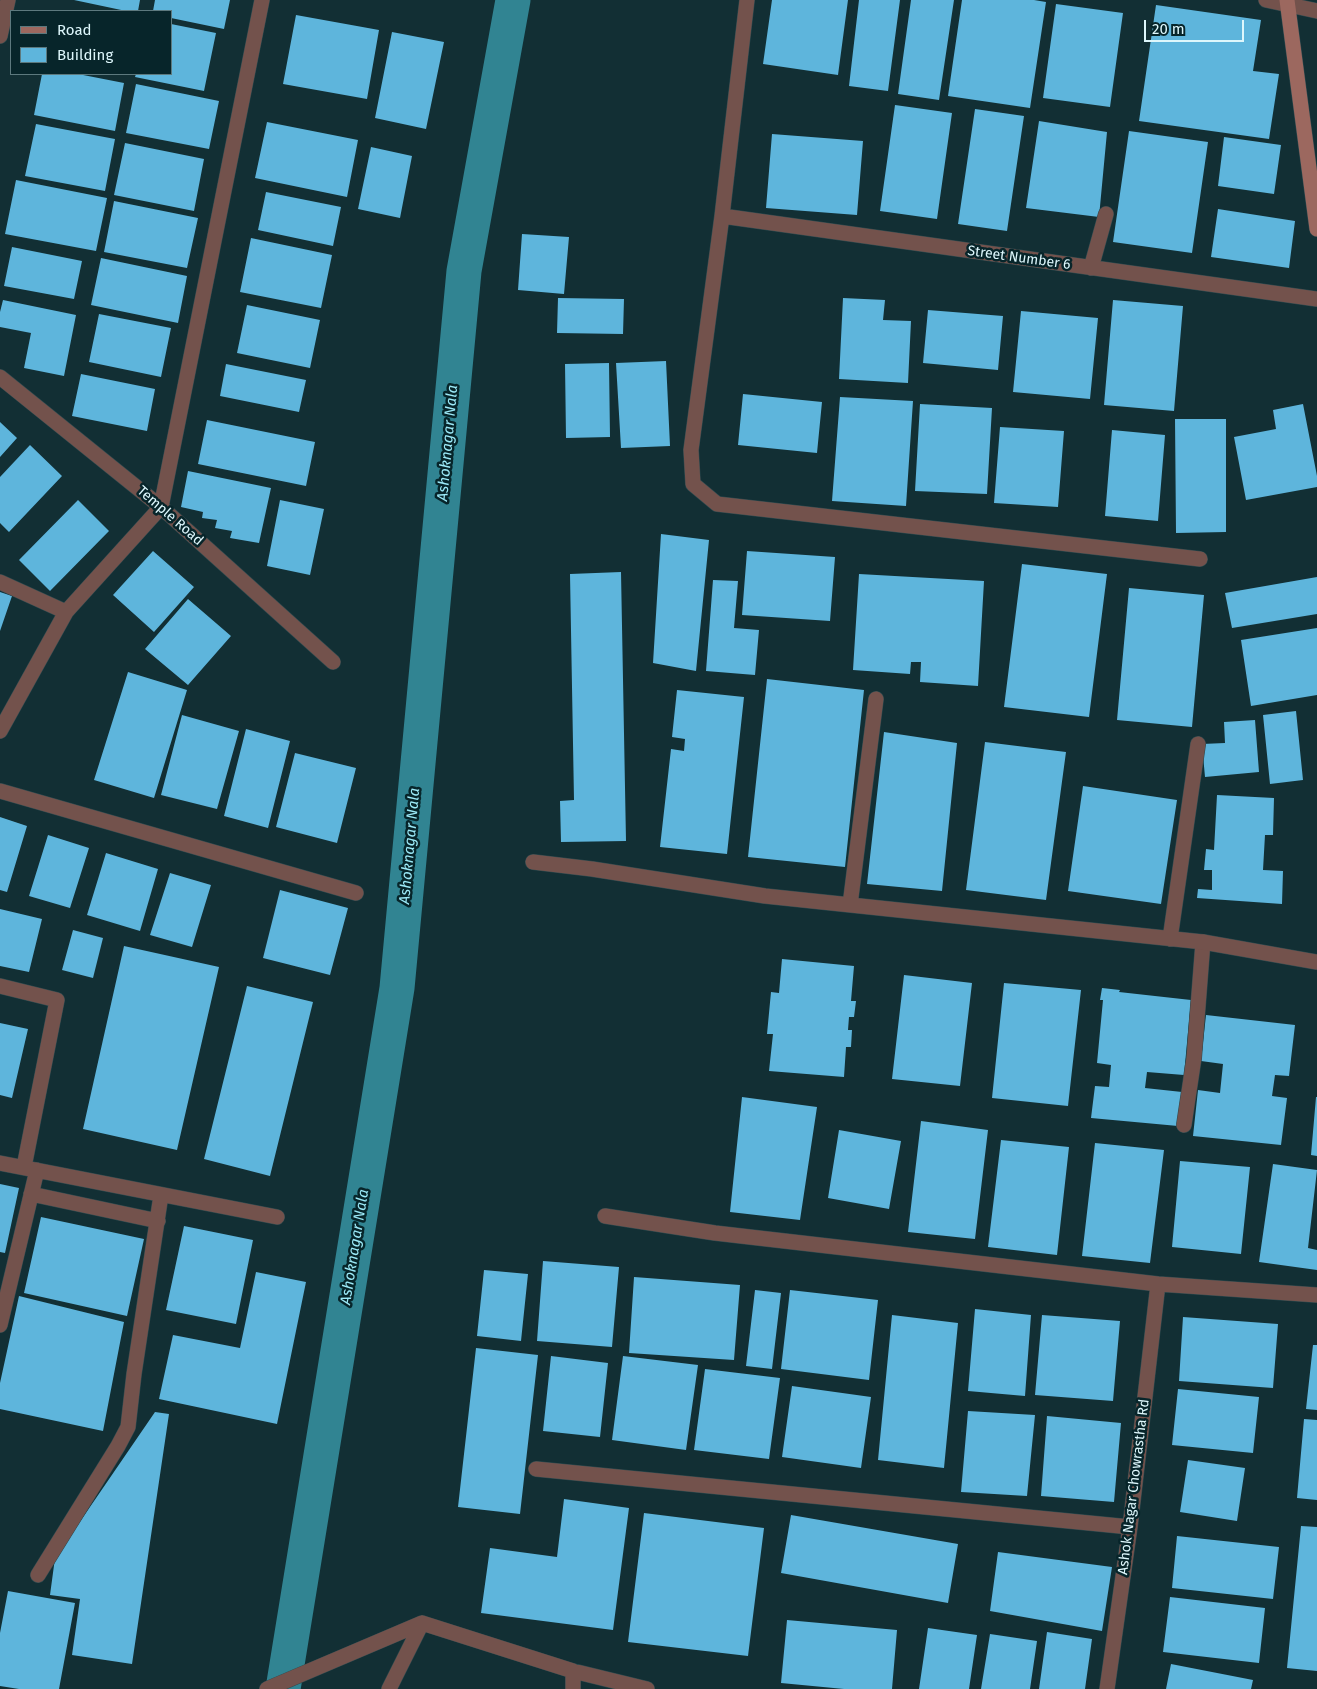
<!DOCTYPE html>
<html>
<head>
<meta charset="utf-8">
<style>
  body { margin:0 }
  #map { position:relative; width:1317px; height:1689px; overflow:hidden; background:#122f34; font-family:"Fira Sans",sans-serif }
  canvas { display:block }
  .legend { position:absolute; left:10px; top:10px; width:162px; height:65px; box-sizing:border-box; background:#07252a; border:1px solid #5d797e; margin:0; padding:6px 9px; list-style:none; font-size:15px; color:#def7fc }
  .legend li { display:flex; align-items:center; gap:10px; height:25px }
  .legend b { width:25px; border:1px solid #5d797e }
  .scale { position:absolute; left:1144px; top:20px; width:100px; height:22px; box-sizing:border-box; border:2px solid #def7fc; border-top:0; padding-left:6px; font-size:15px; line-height:18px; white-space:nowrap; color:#def7fc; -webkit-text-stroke:4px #07252a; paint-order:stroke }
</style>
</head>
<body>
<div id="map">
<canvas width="1317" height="1689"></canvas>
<ul class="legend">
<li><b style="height:6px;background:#9c685f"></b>Road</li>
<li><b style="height:14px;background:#5eb5dc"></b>Building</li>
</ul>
<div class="scale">20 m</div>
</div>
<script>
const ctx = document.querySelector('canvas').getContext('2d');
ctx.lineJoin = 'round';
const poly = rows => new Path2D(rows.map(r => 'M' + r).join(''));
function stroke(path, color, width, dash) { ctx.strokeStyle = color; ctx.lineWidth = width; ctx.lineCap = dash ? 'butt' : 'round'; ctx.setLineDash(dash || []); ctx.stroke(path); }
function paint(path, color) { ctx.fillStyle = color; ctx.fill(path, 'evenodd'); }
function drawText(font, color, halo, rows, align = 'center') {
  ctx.font = font + ' "Fira Sans",sans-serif'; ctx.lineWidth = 5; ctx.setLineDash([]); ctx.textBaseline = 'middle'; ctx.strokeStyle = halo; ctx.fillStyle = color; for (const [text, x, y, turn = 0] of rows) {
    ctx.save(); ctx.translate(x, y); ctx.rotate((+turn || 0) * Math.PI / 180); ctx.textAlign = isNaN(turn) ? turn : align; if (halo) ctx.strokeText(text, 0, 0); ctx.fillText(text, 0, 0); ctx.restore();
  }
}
const canal = poly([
  [283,1689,397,988,464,271,513,0]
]);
const building = poly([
  [74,0,140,0,138,11,126,11],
  [155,0,230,0,224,29,171,18,171,11,153,11],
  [772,0,848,0,838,75,763,64],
  [859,0,900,0,888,91,849,86],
  [911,0,954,0,939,100,898,94],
  [962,0,1034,0,1046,2,1030,108,948,96],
  [1056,4,1123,13,1110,107,1043,98],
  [1156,5,1261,20,1253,71,1279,74,1269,139,1139,121],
  [296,15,379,30,367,99,283,84],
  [171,24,216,33,204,91,135,77,136,74,171,74],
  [392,32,444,42,426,129,375,118],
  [42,74,78,74,124,83,115,131,34,115],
  [136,84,219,101,209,149,126,133],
  [895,105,952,113,937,219,880,211],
  [975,109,1024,116,1007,231,958,224],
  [1039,121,1107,132,1099,217,1026,208],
  [267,122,358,140,347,197,255,178],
  [36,124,115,139,105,191,25,176],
  [1129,131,1208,142,1192,253,1113,242],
  [772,134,863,141,857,215,766,208],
  [1224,137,1281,145,1274,194,1218,186],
  [125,143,204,159,194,211,114,195],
  [371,147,412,156,400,218,358,209],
  [16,180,107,198,96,251,5,234],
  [266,192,341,207,333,246,258,230],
  [114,201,198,218,187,268,104,252],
  [1218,209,1295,221,1289,268,1211,257],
  [522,234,569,237,564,294,518,290],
  [251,238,332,255,321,308,240,292],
  [12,247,82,261,74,299,4,286],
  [101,258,187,276,178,323,91,305],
  [558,298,624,299,623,334,557,333],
  [843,298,885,300,883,320,911,321,908,383,839,379],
  [3,300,76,315,64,376,24,368,31,333,0,327,0,312],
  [1113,300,1183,306,1174,411,1104,405],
  [247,305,320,320,310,368,237,353],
  [928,310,1003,316,998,370,923,363],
  [1021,311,1098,318,1090,399,1013,392],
  [99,314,171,328,161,377,89,362],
  [666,361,670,446,621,448,616,363],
  [609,363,610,437,566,438,565,364],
  [226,364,306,380,299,412,220,396],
  [81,374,155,389,147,431,72,416],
  [743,394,822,402,817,453,738,445],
  [840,397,913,401,906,506,832,501],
  [920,404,992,408,987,494,915,491],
  [1303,404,1317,476,1317,487,1246,500,1234,437,1276,429,1273,410],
  [1175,419,1226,419,1226,532,1176,533],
  [207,420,315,442,306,486,198,464],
  [0,422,17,438,0,457],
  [1000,427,1064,431,1058,507,994,503],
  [1112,430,1165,435,1158,521,1105,516],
  [30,445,62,476,9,532,0,523,0,477],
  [188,471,271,488,259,543,230,538,232,531,215,528,217,520,202,518,203,512,181,507],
  [78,500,109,531,50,591,19,560],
  [280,500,324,509,310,575,267,566],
  [661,534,709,540,696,671,653,663],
  [153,551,194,587,154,632,113,595],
  [747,551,835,557,830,621,742,615],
  [1022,564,1107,574,1089,717,1004,707],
  [621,572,626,841,561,842,560,801,574,800,570,574],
  [859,574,984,581,978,686,920,682,921,662,911,662,910,674,853,670],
  [1317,577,1317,614,1232,628,1225,593],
  [713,580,738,581,734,628,759,630,755,675,706,671],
  [1129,588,1204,595,1192,727,1117,720],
  [0,592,12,596,0,631],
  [188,599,231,636,188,685,145,649],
  [1317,628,1317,695,1251,706,1241,640],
  [128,672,187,690,154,798,94,780],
  [767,679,864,690,845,867,748,857],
  [677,690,744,697,727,854,660,847,671,749,684,751,685,739,672,737],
  [1296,711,1303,780,1270,784,1263,715],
  [182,715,239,731,217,809,161,795],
  [1255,720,1259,772,1205,777,1202,744,1225,743,1224,722],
  [246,729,290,741,268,828,224,816],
  [884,732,957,743,942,891,867,884],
  [985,742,1066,752,1046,900,966,890],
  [295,753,356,768,337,843,276,827],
  [1083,786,1177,800,1161,904,1068,891],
  [1217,795,1274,798,1273,835,1265,835,1263,870,1283,871,1282,904,1197,898,1198,889,1212,890,1212,870,1204,870,1206,849,1214,850],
  [0,817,27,826,7,892,0,890],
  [48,835,89,848,70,908,29,896],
  [106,853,158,869,140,931,87,915],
  [170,873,211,885,192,947,150,935],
  [280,890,348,908,330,975,263,958],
  [0,909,42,919,29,972,0,966],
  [73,930,103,938,93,978,62,970],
  [124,946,219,967,177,1150,83,1129],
  [782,959,854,966,851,1001,856,1001,854,1017,849,1017,848,1030,852,1030,851,1047,846,1047,844,1077,769,1071,773,1034,767,1034,771,992,779,993],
  [904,975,972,983,960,1086,892,1079],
  [1004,983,1081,990,1068,1106,992,1098],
  [247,986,313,1002,270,1176,204,1159],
  [1102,988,1120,990,1119,992,1191,1000,1184,1075,1147,1072,1145,1088,1182,1092,1178,1126,1091,1118,1095,1086,1109,1087,1111,1065,1097,1063,1103,1000,1100,1000],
  [1206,1015,1295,1025,1289,1076,1275,1075,1272,1096,1287,1098,1281,1145,1193,1136,1198,1090,1220,1093,1223,1064,1201,1061],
  [0,1023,28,1029,12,1098,0,1095],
  [742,1097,817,1107,800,1220,730,1212],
  [1316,1097,1317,1097,1317,1156,1311,1155],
  [921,1121,988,1130,975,1239,908,1232],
  [839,1130,901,1141,889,1209,828,1198],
  [1001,1140,1069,1147,1057,1255,988,1247],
  [1095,1143,1164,1150,1150,1263,1082,1256],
  [1180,1161,1250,1167,1241,1254,1172,1247],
  [1273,1164,1317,1170,1308,1248,1317,1250,1317,1270,1259,1262],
  [0,1184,19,1188,5,1253,0,1252],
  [41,1217,144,1239,127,1316,24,1293],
  [184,1226,253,1240,236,1324,166,1310],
  [543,1261,619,1267,612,1347,537,1341],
  [484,1270,528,1274,521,1341,477,1336],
  [256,1272,306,1282,277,1424,159,1399,173,1335,240,1348],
  [634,1277,740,1285,734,1360,629,1353],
  [755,1290,781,1293,772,1369,746,1366],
  [790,1290,878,1300,869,1380,781,1369],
  [19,1296,124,1322,103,1431,0,1409,0,1383],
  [975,1309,1031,1315,1025,1396,968,1391],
  [892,1315,958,1323,944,1468,878,1460],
  [1042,1315,1120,1321,1113,1401,1035,1395],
  [1183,1317,1278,1324,1273,1388,1179,1381],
  [1313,1345,1317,1345,1317,1410,1306,1409],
  [476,1348,538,1355,520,1514,458,1507],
  [551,1356,608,1363,600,1437,543,1431],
  [623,1356,698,1365,686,1450,612,1440],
  [705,1369,780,1378,769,1459,694,1450],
  [792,1386,871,1397,861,1468,782,1457],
  [1178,1389,1259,1397,1253,1453,1172,1445],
  [968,1411,1035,1415,1027,1496,961,1492],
  [155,1412,169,1414,132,1664,72,1655,80,1599,50,1595,55,1558],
  [1047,1416,1121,1423,1114,1502,1041,1496],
  [1304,1419,1317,1420,1317,1500,1297,1498],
  [1188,1460,1245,1468,1237,1521,1180,1512],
  [564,1499,629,1508,613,1630,481,1613,490,1548,557,1557],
  [644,1513,764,1528,748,1656,628,1642],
  [791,1515,958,1544,948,1603,781,1573],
  [1301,1526,1317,1527,1317,1671,1287,1668],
  [1177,1536,1279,1547,1273,1599,1172,1588],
  [998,1552,1112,1567,1102,1631,990,1611],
  [8,1591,75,1603,59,1689,19,1689,0,1686,0,1633],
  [1170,1597,1265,1608,1259,1663,1163,1652],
  [787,1620,897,1630,892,1689,844,1689,781,1683],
  [928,1628,977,1635,969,1689,919,1689],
  [1047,1632,1092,1639,1085,1689,1039,1689],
  [990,1634,1037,1641,1030,1689,981,1689],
  [1171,1664,1253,1680,1251,1689,1166,1689]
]);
const service = poly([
  [1184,1125,1194,1058,1203,942]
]);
const minor = poly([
  [747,0,722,216,691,450,693,484,717,504,1200,559],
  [1266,0,1317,11],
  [0,36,8,0],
  [722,216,1317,299],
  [1091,268,1106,214],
  [0,377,161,507,333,662],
  [0,582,66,612],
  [0,731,66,612,161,507,262,0],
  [0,791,356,893],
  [533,862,592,869,765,896,1203,942,1317,962],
  [850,905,876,699],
  [1170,939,1198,744],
  [0,986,57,1000,24,1167],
  [0,1163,277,1217],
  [31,1194,158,1221],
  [605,1216,715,1233,1158,1284,1317,1295],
  [0,1325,37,1170],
  [536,1469,1130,1527],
  [38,1575,118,1446,128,1427,134,1374,161,1195],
  [267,1689,422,1623,573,1671,647,1689],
  [389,1689,422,1623],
  [573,1689,573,1671],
  [1107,1689,1130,1527,1158,1284]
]);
const secondary = poly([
  [1287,0,1317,229]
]);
const streetNames = [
  ["Street Number 6",1019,258,8],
  ["Temple Road",170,516,41],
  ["Ashok Nagar Chowrastha Rd",1134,1487,-83]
];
const waterNames = [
  ["Ashoknagar Nala",448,443,-85],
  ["Ashoknagar Nala",410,846,-85],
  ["Ashoknagar Nala",355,1247,-81]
];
stroke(canal, '#318492', 35);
paint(building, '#5eb5dc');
stroke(service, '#2f4b50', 16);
stroke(minor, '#2f4b50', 16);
stroke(secondary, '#2f4b50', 16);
stroke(service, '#73524c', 15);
stroke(minor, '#73524c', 15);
stroke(secondary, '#9c685f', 15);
drawText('14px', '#def7fc', '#07252a', streetNames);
drawText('italic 15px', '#9ceaf8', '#07252a', waterNames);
</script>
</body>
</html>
